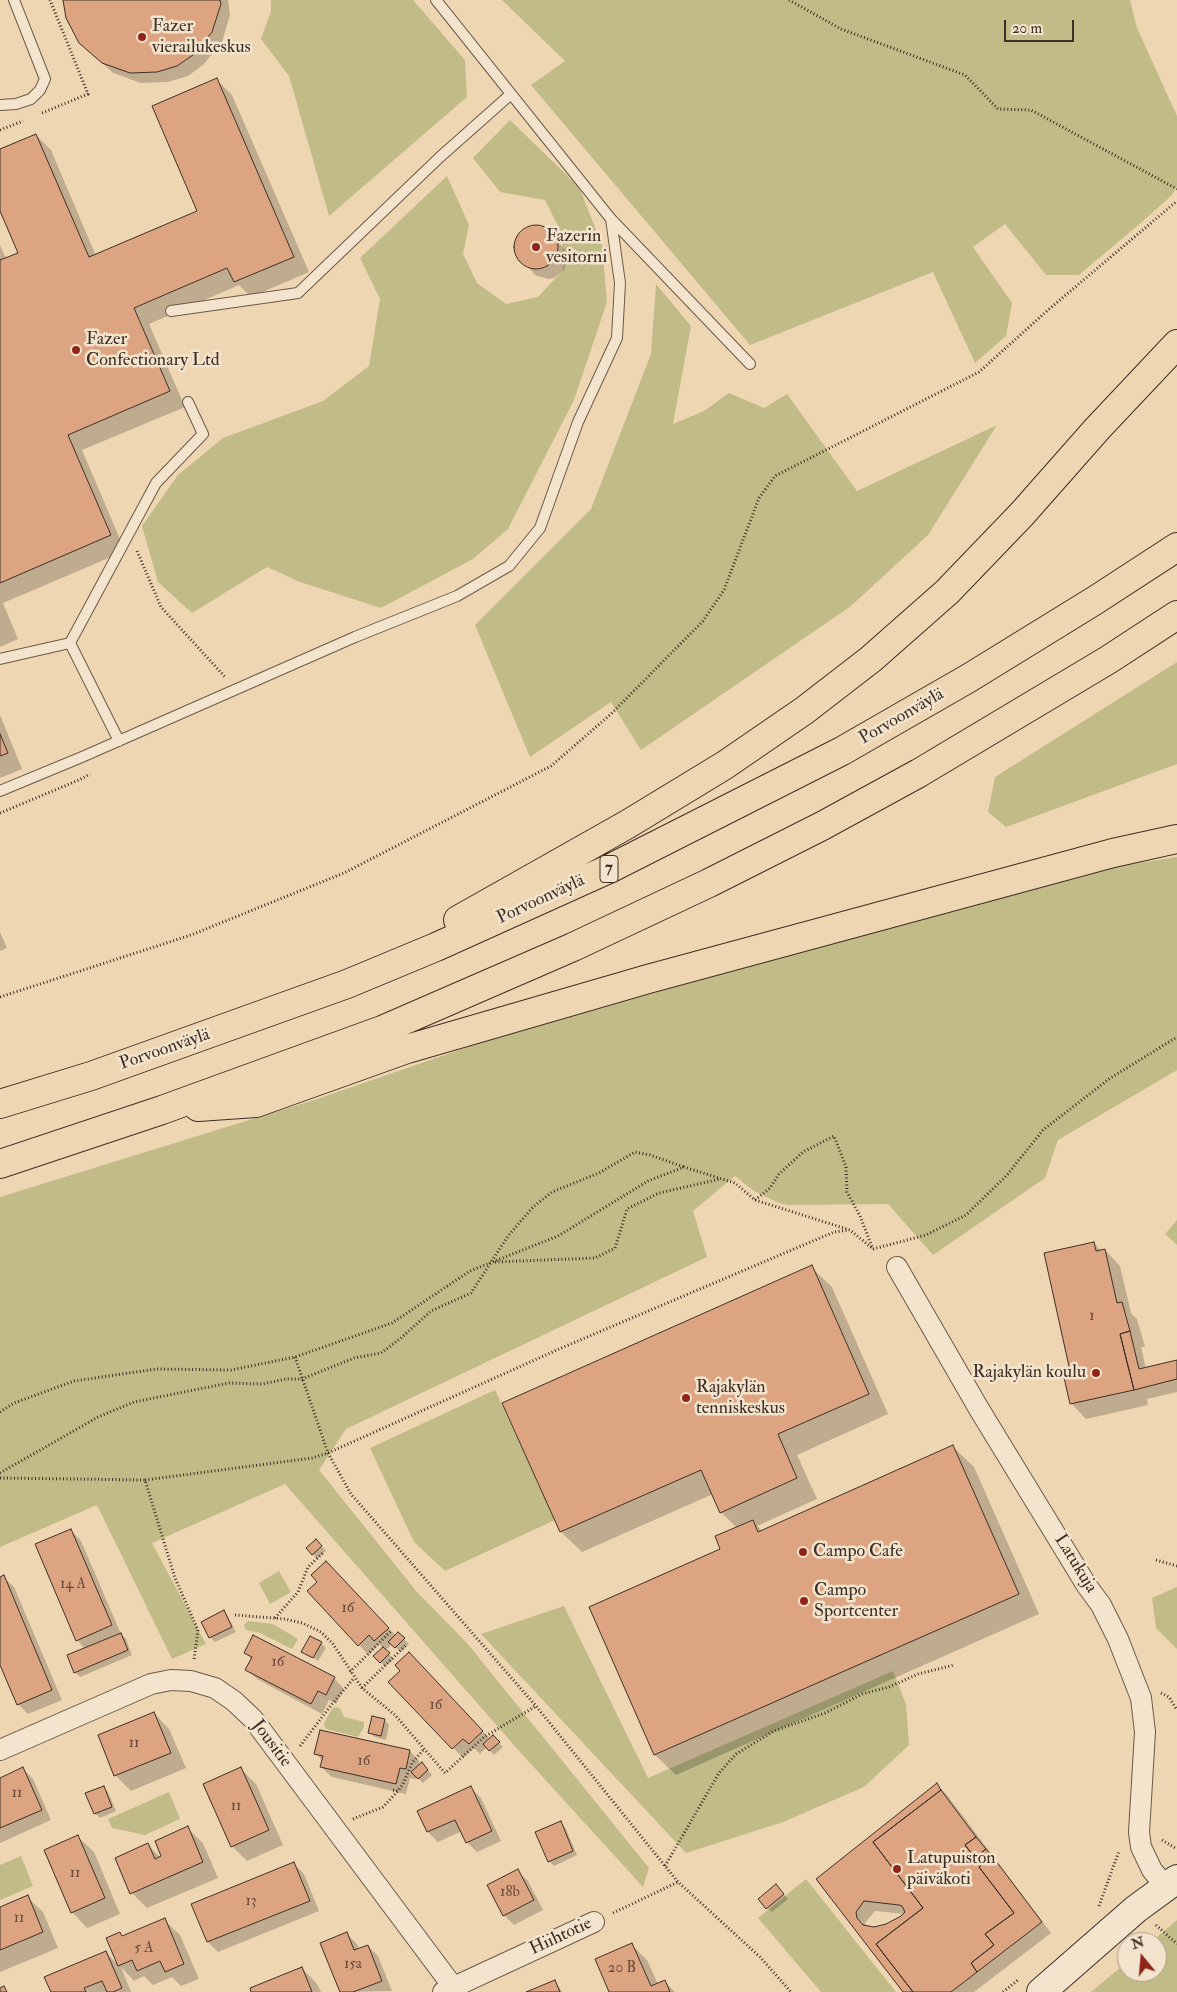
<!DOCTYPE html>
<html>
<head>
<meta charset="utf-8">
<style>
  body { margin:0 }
  #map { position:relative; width:1177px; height:1992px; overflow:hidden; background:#efd6b2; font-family:"IM FELL Double Pica",serif }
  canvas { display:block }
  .north { position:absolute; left:1117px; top:1932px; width:50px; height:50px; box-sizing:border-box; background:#f5e4cd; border:1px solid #ac9c8a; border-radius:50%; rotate:343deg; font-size:14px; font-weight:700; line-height:20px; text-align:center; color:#3e2f26 }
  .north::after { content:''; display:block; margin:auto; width:18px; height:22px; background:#8f2418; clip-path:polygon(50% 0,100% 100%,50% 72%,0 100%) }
  .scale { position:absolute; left:1004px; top:20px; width:70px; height:22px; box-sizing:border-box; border:2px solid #3e2f26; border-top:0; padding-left:6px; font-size:15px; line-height:18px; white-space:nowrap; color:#3e2f26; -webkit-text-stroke:4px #f5e4cd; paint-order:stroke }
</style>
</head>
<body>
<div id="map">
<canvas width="1177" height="1992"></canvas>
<div class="north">N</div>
<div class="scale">20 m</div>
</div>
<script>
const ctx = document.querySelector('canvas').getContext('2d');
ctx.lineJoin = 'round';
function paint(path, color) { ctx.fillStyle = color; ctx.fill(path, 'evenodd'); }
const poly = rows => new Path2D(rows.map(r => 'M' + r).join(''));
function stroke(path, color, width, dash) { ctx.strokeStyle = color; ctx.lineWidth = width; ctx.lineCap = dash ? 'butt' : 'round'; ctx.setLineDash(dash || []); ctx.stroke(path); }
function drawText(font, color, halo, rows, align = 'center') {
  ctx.font = font + ' "IM FELL Double Pica",serif'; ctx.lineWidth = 5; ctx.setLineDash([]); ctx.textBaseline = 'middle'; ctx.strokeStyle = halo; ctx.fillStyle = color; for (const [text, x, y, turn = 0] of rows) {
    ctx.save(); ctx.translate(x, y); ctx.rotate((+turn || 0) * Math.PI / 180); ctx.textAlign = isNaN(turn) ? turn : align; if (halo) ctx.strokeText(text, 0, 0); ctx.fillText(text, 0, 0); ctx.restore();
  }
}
const green = poly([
  [271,0,413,0,465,60,467,97,329,216,289,76,261,39,271,11],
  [502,0,1130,0,1137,28,1177,116,1177,186,1172,195,1143,221,1079,275,1046,275,1005,224,973,247,1012,303,1006,336,975,363,933,272,750,345,531,85,565,61],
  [510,120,579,187,602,245,607,302,574,400,508,529,473,559,381,608,300,582,267,567,192,613,158,582,142,526,178,475,223,438,323,401,369,366,380,299,360,258,447,176,469,225,463,254,477,283,506,304,538,297,563,270,562,234,545,200,500,192,473,158],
  [656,284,691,326,673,424,704,411,729,393,764,408,787,394,857,491,997,425,928,535,851,606,641,750,611,702,530,757,475,625,591,509,651,354],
  [1177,662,1177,764,1006,827,988,812,995,777],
  [1177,857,1177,1070,1058,1140,1045,1178,933,1255,888,1204,788,1205,779,1203,754,1191,735,1176,693,1211,707,1257,346,1429,319,1470,417,1592,467,1643,649,1868,643,1887,520,1752,285,1484,152,1543,206,1644,172,1659,97,1505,0,1547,0,1197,314,1100,471,1046,792,953,1074,877,1119,866],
  [1177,1220,1177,1245,1165,1234],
  [495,1390,555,1520,445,1571,414,1542,370,1448],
  [279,1571,291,1592,270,1604,259,1583],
  [1177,1587,1177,1649,1156,1628,1152,1598],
  [564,1606,648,1778,893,1671,906,1704,909,1745,864,1787,783,1822,686,1853,481,1634],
  [248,1621,273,1624,298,1639,292,1649,260,1633,246,1630,244,1625],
  [336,1707,340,1708,344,1717,364,1722,364,1727,358,1737,326,1729,324,1725,326,1719,332,1709],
  [169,1792,180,1819,145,1835,112,1828,108,1819],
  [21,1856,33,1886,0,1900,0,1865],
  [806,1879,896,1992,821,1992,758,1918],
  [1177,1920,1177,1992,1091,1992,1127,1962,1127,1972,1157,1972,1157,1942,1151,1942]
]);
const shadow = poly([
  [65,0,228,0,230,15,222,42,203,65,188,76,168,82,141,83,113,73,91,53],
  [217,80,232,95,309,272,251,297,239,285,149,324,185,407,82,450,125,551,3,603,18,639,0,647,0,245,6,259,20,254,0,208,0,150,36,135,51,150,96,256,199,212],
  [530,228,543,228,548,230,567,252,568,258,564,270,554,278,548,279,535,275,517,254,516,248,519,235],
  [0,715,22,769,0,778],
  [0,932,7,948,0,951],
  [1094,1243,1101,1251,1105,1250,1120,1266,1131,1313,1137,1319,1145,1347,1141,1347,1146,1369,1177,1361,1177,1392,1147,1399,1148,1405,1086,1419,1071,1403,1072,1372],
  [811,1267,832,1287,888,1414,797,1455,817,1499,757,1526,763,1532,953,1447,974,1467,1039,1614,676,1775,655,1755,590,1608,722,1550,737,1528,721,1512,713,1494,582,1552,561,1532,504,1403],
  [71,1530,81,1541,121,1634,126,1639,132,1655,80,1677,75,1672,85,1649,77,1640],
  [316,1540,326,1551,317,1559,307,1548],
  [336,1573,396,1636,398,1633,409,1644,401,1652,392,1644,385,1651,394,1659,385,1667,375,1656,383,1648,379,1644,369,1655,359,1645],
  [3,1577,14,1587,62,1700,28,1714,18,1704,0,1662,0,1578],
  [224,1612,228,1617,236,1632,215,1642,210,1637],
  [321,1643,326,1648,318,1661,303,1651],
  [245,1653,334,1678,344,1689,336,1704,329,1700,322,1714,257,1679,247,1669,252,1659],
  [419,1664,490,1739,493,1737,503,1747,494,1755,487,1747,480,1754,474,1748,463,1758,390,1682,402,1671],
  [154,1713,169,1729,186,1768,131,1791,115,1775],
  [384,1720,389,1725,386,1740,375,1737,370,1733],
  [410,1751,420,1762,418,1767,427,1769,432,1775,423,1783,416,1776,416,1779,410,1778,406,1794,332,1777,321,1767,323,1761,316,1754],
  [23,1769,33,1779,51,1820,0,1843,0,1779],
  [241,1769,256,1784,283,1845,247,1861,232,1846],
  [937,1785,947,1795,1051,1933,974,1992,905,1992,818,1879],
  [875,1911,905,1914,886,1925,874,1928,866,1927,865,1923],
  [103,1787,108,1792,116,1811,100,1818,95,1813],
  [470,1787,481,1798,501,1841,477,1852,467,1842,462,1831,438,1842,428,1832,419,1811],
  [560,1823,565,1827,577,1855,554,1866,549,1861],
  [187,1828,203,1843,218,1878,147,1908,132,1893,148,1845,161,1858],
  [78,1837,94,1852,120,1914,87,1928,72,1912],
  [294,1864,304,1874,319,1911,218,1952,208,1942,193,1904],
  [518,1871,528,1881,543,1910,514,1925,504,1915],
  [781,1891,788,1899,772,1912,767,1908],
  [27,1897,43,1912,58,1948,0,1972,0,1908],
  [164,1920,180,1935,199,1979,181,1986,172,1977,153,1985,144,1976,134,1981,121,1967,131,1992,52,1992,106,1952,119,1966,119,1933,123,1937],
  [346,1933,357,1944,359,1950,368,1946,378,1956,392,1991,341,1992],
  [632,1945,647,1960,658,1984,664,1981,675,1992,611,1992],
  [302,1968,317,1984,321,1992,253,1992],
  [555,1981,562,1992,529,1992]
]);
const building = poly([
  [63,0,220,0,221,4,212,32,193,55,177,66,157,72,130,73,102,63,79,43,66,18,63,0],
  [217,78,294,257,234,282,227,268,134,308,170,391,68,435,111,535,0,583,0,260,18,253,0,211,0,149,36,134,89,257,197,211,152,106,217,78],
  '514 247a22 22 0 1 1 44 0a22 22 0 1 1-44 0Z',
  [0,734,8,753,0,756,0,734],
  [1094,1242,1096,1251,1105,1249,1117,1303,1122,1302,1130,1331,1120,1334,1134,1390,1070,1404,1063,1373,1070,1371,1044,1253,1094,1242],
  [812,1265,869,1394,778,1434,797,1478,720,1513,701,1470,560,1532,502,1403,812,1265],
  [1130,1331,1139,1369,1177,1360,1177,1379,1134,1390,1120,1334,1130,1331],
  [953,1445,1019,1594,654,1755,589,1607,720,1549,715,1536,720,1534,753,1520,758,1532,953,1445],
  [71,1529,112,1625,76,1641,35,1544,71,1529],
  [316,1539,322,1546,312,1555,306,1548,316,1539],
  [326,1561,389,1628,374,1641,369,1635,358,1646,307,1591,317,1582,311,1575,326,1561],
  [4,1575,52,1690,17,1705,0,1665,0,1577,4,1575],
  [224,1610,232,1627,209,1638,201,1622,224,1610],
  [398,1632,405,1638,395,1648,388,1642,398,1632],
  [121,1633,128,1650,74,1673,67,1655,121,1633],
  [253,1635,335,1677,326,1695,318,1691,311,1704,245,1670,252,1657,244,1653,253,1635],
  [310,1636,322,1642,313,1658,301,1652,310,1636],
  [383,1647,390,1653,380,1663,373,1656,383,1647],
  [409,1652,483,1731,469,1744,463,1739,452,1749,388,1682,400,1671,395,1665,409,1652],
  [154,1712,171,1753,114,1776,98,1735,154,1712],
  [372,1716,385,1719,381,1736,368,1733,372,1716],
  [320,1730,410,1750,406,1769,400,1768,396,1784,320,1767,323,1756,314,1754,320,1730],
  [493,1735,500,1742,489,1751,483,1744,493,1735],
  [422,1762,428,1770,418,1779,411,1772,422,1762],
  [23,1767,42,1810,0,1828,0,1778,23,1767],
  [241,1767,269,1830,231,1847,203,1784,241,1767],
  [937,1783,941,1790,873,1842,923,1908,876,1944,913,1992,903,1992,816,1879,937,1783],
  [864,1901,899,1905,902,1906,905,1912,901,1916,886,1924,874,1927,863,1925,857,1918,856,1912,864,1901],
  [104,1786,112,1807,94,1814,85,1793,104,1786],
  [471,1786,492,1831,466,1843,455,1820,427,1832,417,1811,471,1786],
  [941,1790,976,1837,965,1845,975,1858,986,1849,993,1857,979,1867,1014,1913,985,1934,994,1945,971,1963,977,1972,951,1992,913,1992,876,1944,923,1908,873,1842,941,1790],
  [561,1821,573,1851,548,1862,535,1832,561,1821],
  [188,1826,203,1862,130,1894,115,1858,148,1843,155,1859,161,1856,155,1841,188,1826],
  [78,1835,105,1898,71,1913,44,1850,78,1835],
  [976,1837,986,1849,975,1858,965,1845,976,1837],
  [993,1857,1042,1922,977,1972,971,1963,994,1945,985,1934,1014,1913,979,1867,993,1857],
  [294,1862,310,1901,207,1942,191,1904,294,1862],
  [518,1869,534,1900,503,1916,487,1885,518,1869],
  [776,1884,784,1894,766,1909,758,1899,776,1884],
  [28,1895,43,1932,0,1950,0,1907,28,1895],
  [165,1918,184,1964,165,1972,160,1961,137,1971,132,1960,118,1966,106,1938,120,1932,122,1936,165,1918],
  [347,1932,354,1950,368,1945,382,1981,353,1992,340,1992,320,1943,347,1932],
  [632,1943,651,1986,665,1980,670,1992,609,1992,595,1959,632,1943],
  [106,1951,122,1988,113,1992,107,1992,102,1981,84,1988,86,1992,51,1992,44,1977,106,1951],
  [302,1967,312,1992,251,1992,250,1988,302,1967],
  [555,1980,560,1992,526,1992,555,1980],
  [4,1986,7,1992,0,1992,0,1988,4,1986]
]);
const path = poly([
  [789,0,841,29,965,75,998,109,1031,110,1177,189],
  [42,113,88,94,50,0],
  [0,130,23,121],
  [137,551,161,607,226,678],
  [0,813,79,780,90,774],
  [0,997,191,935,344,873,551,766,611,714,703,621,724,590,759,498,775,476,979,372,1048,310,1177,201],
  [755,1200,770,1188,779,1174,803,1152,834,1136,846,1167,847,1192,860,1216,873,1249],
  [873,1249,926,1235,966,1215,1007,1175,1043,1130,1109,1079,1177,1037],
  [495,1262,595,1258,615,1248,627,1209,659,1193,720,1179],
  [295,1357,328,1453,351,1494,536,1706,678,1882,760,1957,791,1992],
  [0,1412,14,1403,74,1381,157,1369,231,1370,295,1357,392,1323,470,1271,558,1236,648,1181,684,1167,735,1183,755,1200,850,1230,873,1249],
  [0,1473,98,1417,134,1402,229,1383,262,1384,286,1379,302,1379,354,1358,381,1353,401,1338,431,1311,471,1293,508,1236,533,1207,552,1192,599,1173,635,1152,650,1155,684,1167],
  [0,1478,145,1480,175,1578,198,1630,194,1660],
  [145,1480,312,1458,328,1453,559,1349,834,1232,849,1230],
  [1156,1560,1177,1566],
  [235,1615,285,1619,302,1623,321,1632,333,1644,362,1688,395,1715,445,1773,484,1737,536,1706],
  [275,1618,298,1592,308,1567,324,1552],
  [350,1672,392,1630],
  [362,1688,407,1644],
  [1161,1693,1169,1697,1177,1710],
  [300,1746,332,1704,354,1678],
  [393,1790,398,1791,403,1784,412,1763,424,1749],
  [353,1819,383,1807,398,1791],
  [1162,1840,1177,1849],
  [665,1866,719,1773,736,1754,774,1731,825,1713,862,1694,889,1687,918,1674,954,1665],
  [1099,1906,1119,1851],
  [613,1913,678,1882],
  [1156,1925,1177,1944],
  [1003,1992,1018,1980]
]);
const service = poly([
  [436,0,611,219,750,364],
  [0,105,16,104,31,99,40,90,45,79,14,0],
  [171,311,298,293,440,157,511,94],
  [70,643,156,483,203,434,188,402],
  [0,659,70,643,119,741],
  [0,791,82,757,355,637,457,596,509,566,540,528,578,422,617,338,620,283,611,219]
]);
const minor = poly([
  [897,1267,979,1409,1087,1586,1101,1605,1118,1639,1141,1698,1145,1732,1139,1832,1141,1847,1152,1870,1166,1887],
  [0,1750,151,1684,171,1680,191,1681,215,1688,234,1701,253,1719,457,1992],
  [443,1992,594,1922]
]);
const secondary = poly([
  [1041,1992,1136,1909,1177,1879]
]);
const motorway = poly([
  [458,920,628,824,725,765,805,710,871,659,947,592,1022,514,1097,429,1177,344],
  [0,1104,91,1076,347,984,436,947,611,868,842,751,969,678,1094,601,1177,547],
  [198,1107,256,1103,407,1049,648,979,1113,853,1177,839],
  [0,1164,162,1110,382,1030,573,947,709,883,822,826,919,773,1108,660,1177,615]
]);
const markers = [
  [142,37,5,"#8f2418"],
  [536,247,5,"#8f2418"],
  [76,350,5,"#8f2418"],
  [1096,1373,5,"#8f2418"],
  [686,1398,5,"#8f2418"],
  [803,1552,5,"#8f2418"],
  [804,1601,5,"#8f2418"],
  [897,1869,5,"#8f2418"]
];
const numberNames = [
  ["1",1092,1317],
  ["14 A",73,1585],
  ["16",348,1609],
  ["16",278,1663],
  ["16",436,1706],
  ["11",134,1744],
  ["16",364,1762],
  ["11",17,1794],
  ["11",236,1807],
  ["11",75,1874],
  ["18b",510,1893],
  ["13",251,1902],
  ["11",19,1919],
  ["5 A",144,1949],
  ["15a",353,1965],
  ["20 B",622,1969]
];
const shields = [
  [609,869,18]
];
const shieldNames = [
  ["7",609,869]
];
const poiNames = [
  ["Fazer",152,27],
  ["vierailukeskus",152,48],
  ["Fazerin",546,237],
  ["vesitorni",546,258],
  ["Fazer",86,340],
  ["Confectionary Ltd",86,361],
  ["Rajakylän koulu",1086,1373,"right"],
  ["Rajakylän",696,1388],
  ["tenniskeskus",696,1409],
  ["Campo Cafe",813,1552],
  ["Campo",814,1591],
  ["Sportcenter",814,1612],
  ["Latupuiston",907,1859],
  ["päiväkoti",907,1880]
];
const streetNames = [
  ["Porvoonväylä",902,717,-30],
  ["Porvoonväylä",541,900,-25],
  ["Porvoonväylä",165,1050,-19],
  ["Latukuja",1075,1564,58],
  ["Jousitie",271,1744,53],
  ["Hiihtotie",561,1937,-25]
];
paint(green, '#c1bc87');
paint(shadow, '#0003');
paint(building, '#dda481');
stroke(building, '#3e2f26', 1);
stroke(service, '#6a5949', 12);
stroke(minor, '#6a5949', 22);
stroke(secondary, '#3e2f26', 30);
stroke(motorway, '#3e2f26', 30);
stroke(path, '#3e2f26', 3, [1, 2.5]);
stroke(service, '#f5e4cd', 10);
stroke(minor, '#f5e4cd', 20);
stroke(secondary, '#f5e4cd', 28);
stroke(motorway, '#efd6b2', 28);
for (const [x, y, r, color] of markers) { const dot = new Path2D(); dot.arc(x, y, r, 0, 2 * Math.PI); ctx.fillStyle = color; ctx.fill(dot); stroke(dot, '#f5e4cd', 2); }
drawText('15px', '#664c3d', null, numberNames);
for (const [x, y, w] of shields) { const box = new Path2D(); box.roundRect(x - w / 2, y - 13.5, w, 27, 4); ctx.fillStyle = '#f5e4cd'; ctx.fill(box); stroke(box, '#3e2f26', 1); }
drawText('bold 16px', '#3e2f26', null, shieldNames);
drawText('18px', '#3e2f26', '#f5e4cd', poiNames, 'left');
drawText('18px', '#3e2f26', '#f5e4cd', streetNames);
</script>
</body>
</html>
